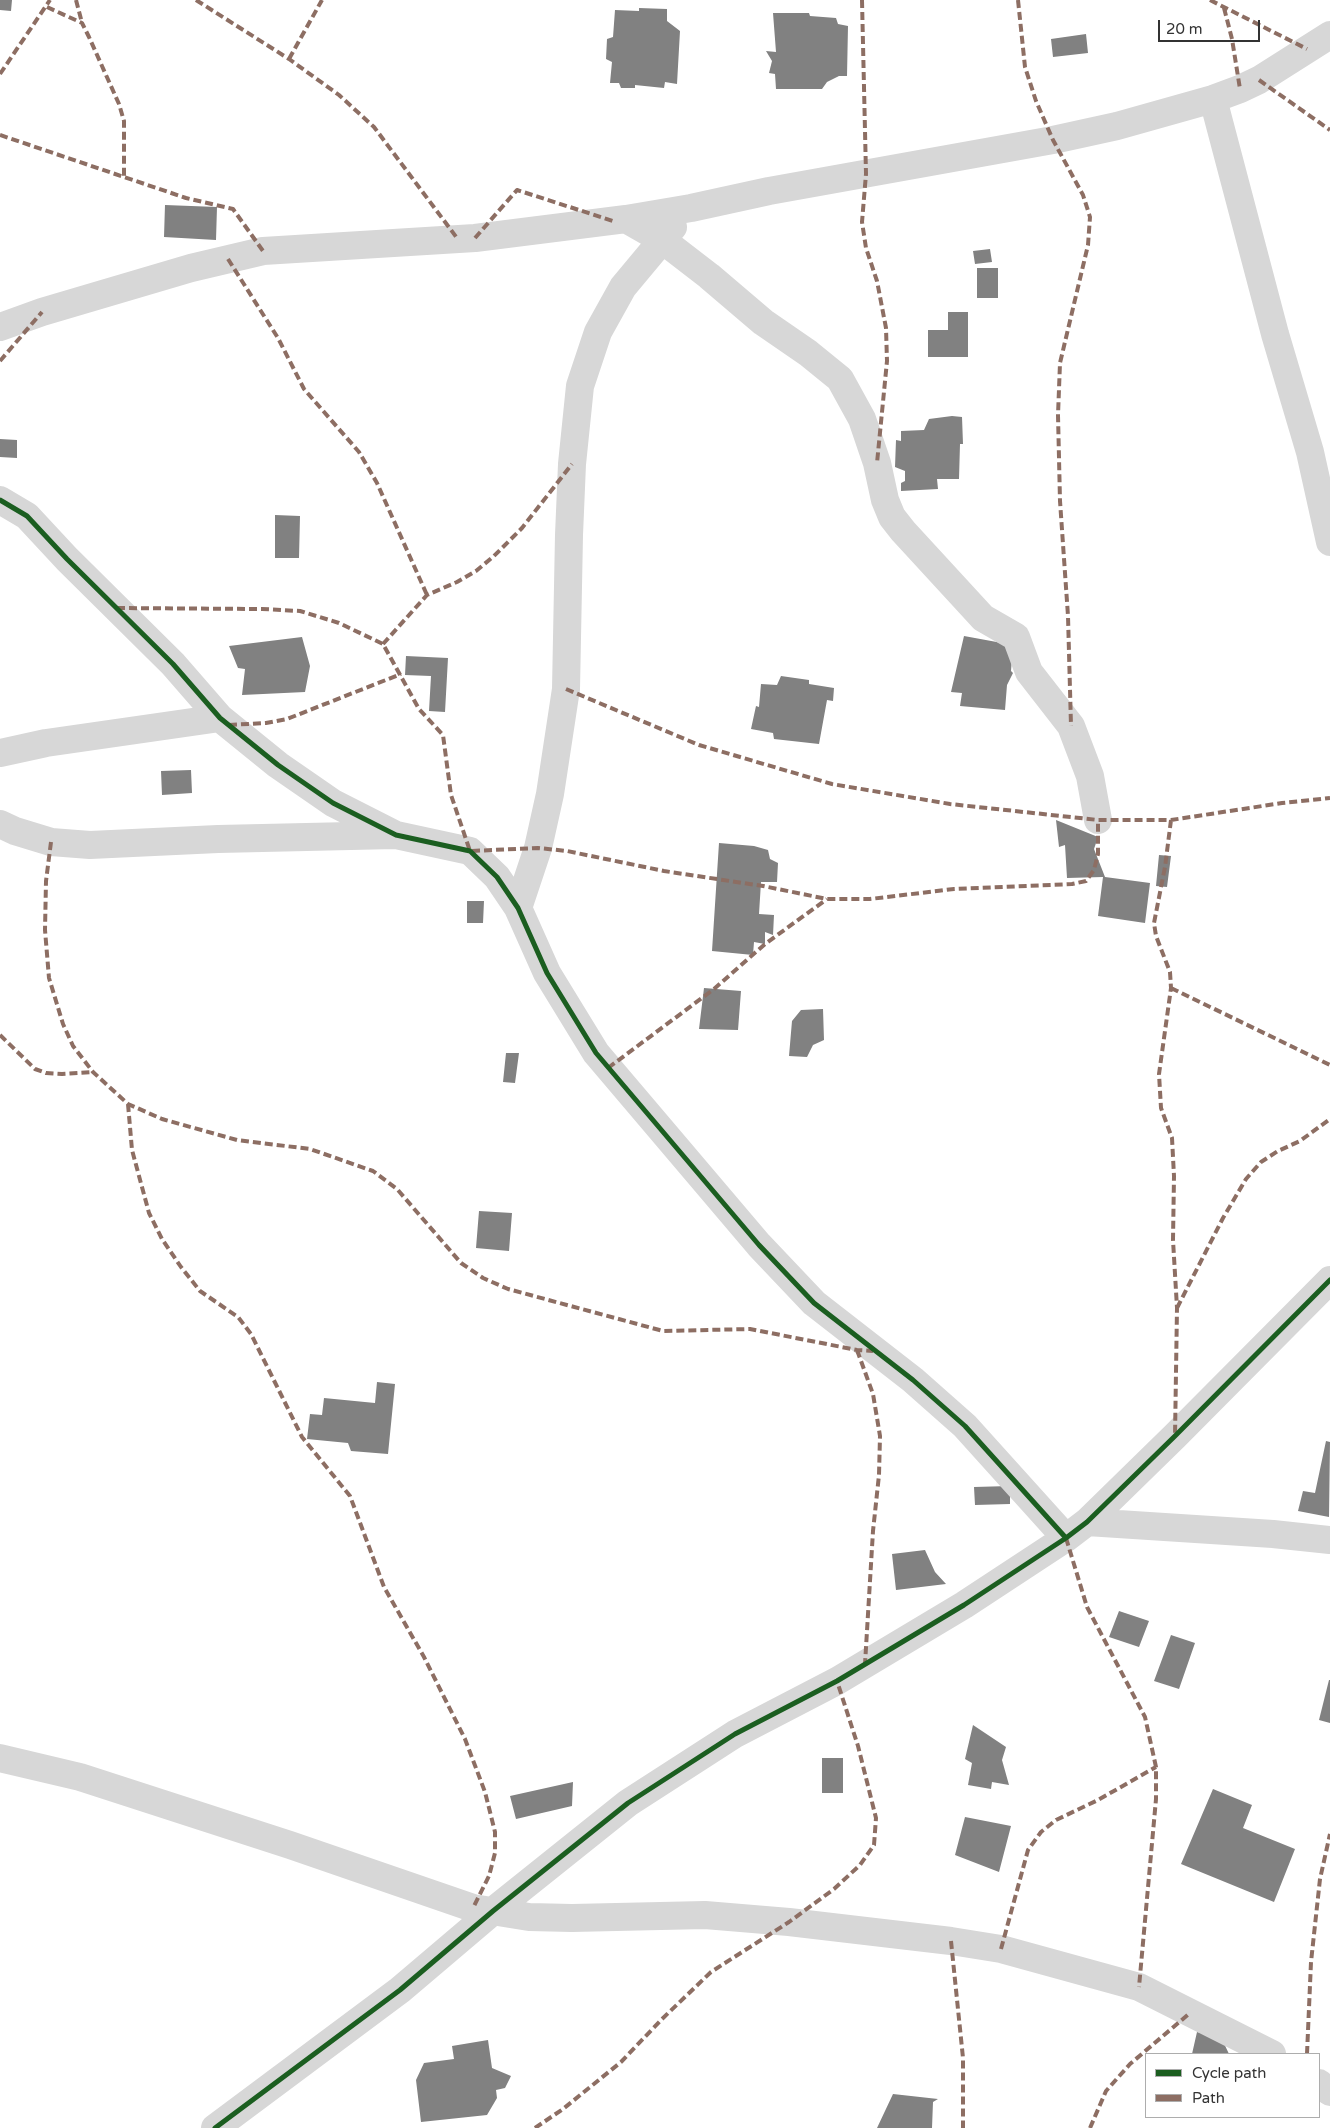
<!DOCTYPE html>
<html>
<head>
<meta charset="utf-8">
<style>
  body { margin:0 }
  #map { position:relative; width:1330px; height:2128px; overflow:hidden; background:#fff; font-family:"Varela Round",sans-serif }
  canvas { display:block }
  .legend { position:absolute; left:1145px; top:2053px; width:175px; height:65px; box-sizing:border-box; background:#fff; border:1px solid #adadad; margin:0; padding:6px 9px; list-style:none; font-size:15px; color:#333 }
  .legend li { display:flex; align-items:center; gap:10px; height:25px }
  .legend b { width:25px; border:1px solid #adadad }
  .scale { position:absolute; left:1158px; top:20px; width:102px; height:22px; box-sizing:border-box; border:2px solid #333; border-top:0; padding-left:6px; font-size:15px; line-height:18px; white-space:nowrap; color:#333; -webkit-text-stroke:4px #fff; paint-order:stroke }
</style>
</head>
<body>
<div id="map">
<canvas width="1330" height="2128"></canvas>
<ul class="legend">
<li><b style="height:6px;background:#1b5e20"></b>Cycle path</li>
<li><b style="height:6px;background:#8d6e63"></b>Path</li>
</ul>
<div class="scale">20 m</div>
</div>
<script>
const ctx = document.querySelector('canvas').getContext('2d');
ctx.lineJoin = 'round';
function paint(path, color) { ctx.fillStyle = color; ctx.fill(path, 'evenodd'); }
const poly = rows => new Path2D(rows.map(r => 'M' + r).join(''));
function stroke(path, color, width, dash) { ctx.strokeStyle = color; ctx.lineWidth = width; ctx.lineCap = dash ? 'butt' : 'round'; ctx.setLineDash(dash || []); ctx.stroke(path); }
const building = poly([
  [0,0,12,0,11,11,0,10],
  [639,8,667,9,667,21,680,31,677,84,665,82,664,88,635,85,635,88,621,88,619,83,610,83,612,62,606,59,607,39,613,37,615,10,639,11],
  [773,13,809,13,810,16,836,18,838,24,848,26,847,76,839,76,827,82,822,89,776,89,775,74,769,73,772,61,766,51,776,52],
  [1086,34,1088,53,1053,57,1051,39],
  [165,205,217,207,216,240,164,237],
  [990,249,992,262,975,264,973,251],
  [977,268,998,268,998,298,977,298],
  [948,312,968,312,968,357,928,357,928,330,948,330],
  [952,416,962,417,963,444,960,444,959,479,937,479,938,489,901,491,901,483,905,481,905,471,895,467,896,440,901,441,901,431,924,430,929,419],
  [0,439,17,440,17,458,0,457],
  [275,515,300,516,299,558,275,558],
  [964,636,1013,645,1011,671,1013,673,1007,685,1005,710,960,706,962,693,951,692],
  [302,637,310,666,305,692,242,695,245,669,238,668,229,646],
  [406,656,448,658,445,712,429,711,431,676,405,675],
  [781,676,809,680,809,684,834,688,833,701,827,700,819,744,774,739,773,733,751,729,756,706,759,707,761,684,777,685],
  [191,770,192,793,162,795,161,771],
  [1056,820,1098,837,1094,849,1105,877,1150,883,1145,923,1098,916,1103,877,1067,878,1065,845,1059,847],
  [719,843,754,846,768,850,770,859,778,863,777,882,761,882,759,914,774,915,773,935,765,932,765,944,754,942,753,955,712,951],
  [1159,855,1171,856,1167,887,1156,886],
  [467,901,484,901,483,923,467,923],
  [704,988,741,991,738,1030,699,1029],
  [823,1009,824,1040,813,1045,807,1057,789,1056,792,1021,801,1010],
  [506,1053,519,1053,515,1083,503,1082],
  [479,1211,512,1213,509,1251,476,1248],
  [377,1382,395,1384,388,1454,351,1451,348,1443,307,1439,310,1414,322,1415,324,1398,375,1403],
  [1326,1441,1330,1442,1329,1517,1298,1511,1303,1491,1315,1493],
  [1010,1486,1010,1504,975,1505,974,1487],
  [925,1550,935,1572,946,1584,896,1590,892,1554],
  [1119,1611,1149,1621,1139,1647,1109,1637],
  [1171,1635,1195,1643,1179,1689,1154,1681],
  [1329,1680,1330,1680,1330,1723,1319,1720],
  [973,1725,1006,1747,1002,1760,1009,1785,992,1782,991,1789,968,1785,972,1763,965,1759],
  [822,1758,843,1758,843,1793,822,1793],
  [573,1782,572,1806,516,1819,510,1796],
  [1213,1789,1252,1805,1243,1828,1295,1849,1274,1902,1181,1864],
  [965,1817,1011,1826,999,1872,955,1855],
  [1197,2032,1221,2037,1229,2054,1192,2054],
  [488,2040,492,2068,511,2076,505,2088,496,2090,497,2098,487,2115,421,2122,416,2080,424,2063,454,2059,452,2046],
  [893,2094,938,2099,933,2102,932,2128,877,2128]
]);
const minor = poly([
  [1213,99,1275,334,1310,452,1330,542],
  [626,219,661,239,709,276,763,322,808,353,840,379,862,419,877,463,885,500,892,517,903,531,983,618,1016,637,1029,672,1071,726,1090,776,1098,820],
  [0,327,42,312,191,268,263,251,475,238,626,219,691,208,769,191,1053,140,1117,126,1213,99,1240,89,1259,80,1330,35],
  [0,500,27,516,67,559,173,664,220,718,278,765,333,803,396,835,470,851,497,877,518,908,547,973,596,1053,759,1245,814,1303,913,1380,965,1426,1066,1538],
  [0,753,46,743,220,718],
  [0,824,15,831,51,842,90,845,218,839,395,835],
  [518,908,538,848,550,794,566,689,569,535,572,464,580,386,598,332,623,287,673,227],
  [1087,1522,1273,1534,1330,1540],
  [0,1758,80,1777,290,1845,473,1908,529,1917,572,1918,705,1915,789,1922,951,1941,1001,1949,1139,1987,1272,2054],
  [1319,2083,1330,2092],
  [215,2128,400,1990,493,1911,628,1803,735,1734,837,1681,964,1605,1066,1538,1087,1522,1175,1436,1330,1280]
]);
const quiet = poly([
  [76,0,82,23],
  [196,0,289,59,339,95,374,127,457,238],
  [862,0,866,174,862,222,866,248,877,281,886,328,887,361,877,463],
  [1018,0,1025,67,1036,101,1053,140,1083,195,1090,217,1088,245,1060,363,1058,415,1060,501,1068,616,1071,726],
  [1210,0,1307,49],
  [47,7,82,23,89,37,119,104,124,121,124,176],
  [1224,8,1232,39,1240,89],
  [289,59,322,0],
  [0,74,50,0],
  [1259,80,1330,130],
  [0,135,186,198,233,209,263,251],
  [475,238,517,190,613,221],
  [228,259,278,338,304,389,359,452,377,483,427,595],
  [0,361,42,312],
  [117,608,262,609,300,611,339,623,383,644,419,709,443,735,451,795,470,851,538,848,567,851,664,871,763,886,827,899,870,899,954,889,1072,884,1086,881,1094,870,1098,854,1098,820],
  [383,644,427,595,457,582,476,571,494,556,522,528,572,464],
  [566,689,699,745,832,784,950,804,1098,820,1171,820,1282,803,1330,798],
  [229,725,266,723,287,719,401,674],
  [1171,820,1165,867,1154,923,1156,936,1170,972,1171,988,1159,1074,1161,1108,1172,1138,1174,1176,1173,1240,1177,1308,1175,1436],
  [51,842,46,881,45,930,49,978,63,1024,73,1046,93,1072,128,1104,162,1119,237,1140,310,1149,373,1171,397,1189,461,1263,483,1278,508,1289,663,1331,750,1329,857,1350,873,1351],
  [1171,988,1330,1065],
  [0,1035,35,1069,46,1073,62,1074,93,1072],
  [608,1068,714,989,765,944,827,899],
  [128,1104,132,1150,149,1213,162,1239,181,1267,200,1291,238,1317,251,1334,302,1437,350,1496,384,1587,424,1657,465,1739,485,1792,495,1832,495,1853,489,1876,473,1908],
  [1177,1308,1223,1218,1246,1179,1261,1162,1278,1151,1300,1141,1330,1119],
  [857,1350,873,1394,880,1436,879,1475,873,1531,865,1664],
  [1066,1538,1087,1607,1145,1717,1156,1767,1156,1799,1139,1987],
  [951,1941,963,2058,963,2128],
  [1001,1949,1028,1850,1041,1832,1056,1820,1098,1800,1156,1767],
  [1307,2054,1311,1962,1320,1879,1330,1834],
  [535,2128,563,2109,621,2062,662,2019,711,1972,789,1922,834,1889,860,1865,874,1845,876,1818,858,1746,837,1681],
  [1090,2128,1106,2091,1130,2064,1190,2013]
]);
const cycleway = poly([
  [0,500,27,516,67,559,173,664,220,718,278,765,333,803,396,835,470,851,497,877,518,908,547,973,596,1053,759,1245,814,1303,913,1380,965,1426,1066,1538],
  [215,2128,400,1990,493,1911,628,1803,735,1734,837,1681,964,1605,1066,1538,1087,1522,1175,1436,1330,1280]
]);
paint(building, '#818181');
stroke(minor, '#d7d7d7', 28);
stroke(quiet, '#8d6e63', 4, [8, 4]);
stroke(cycleway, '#1b5e20', 5);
</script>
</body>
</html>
